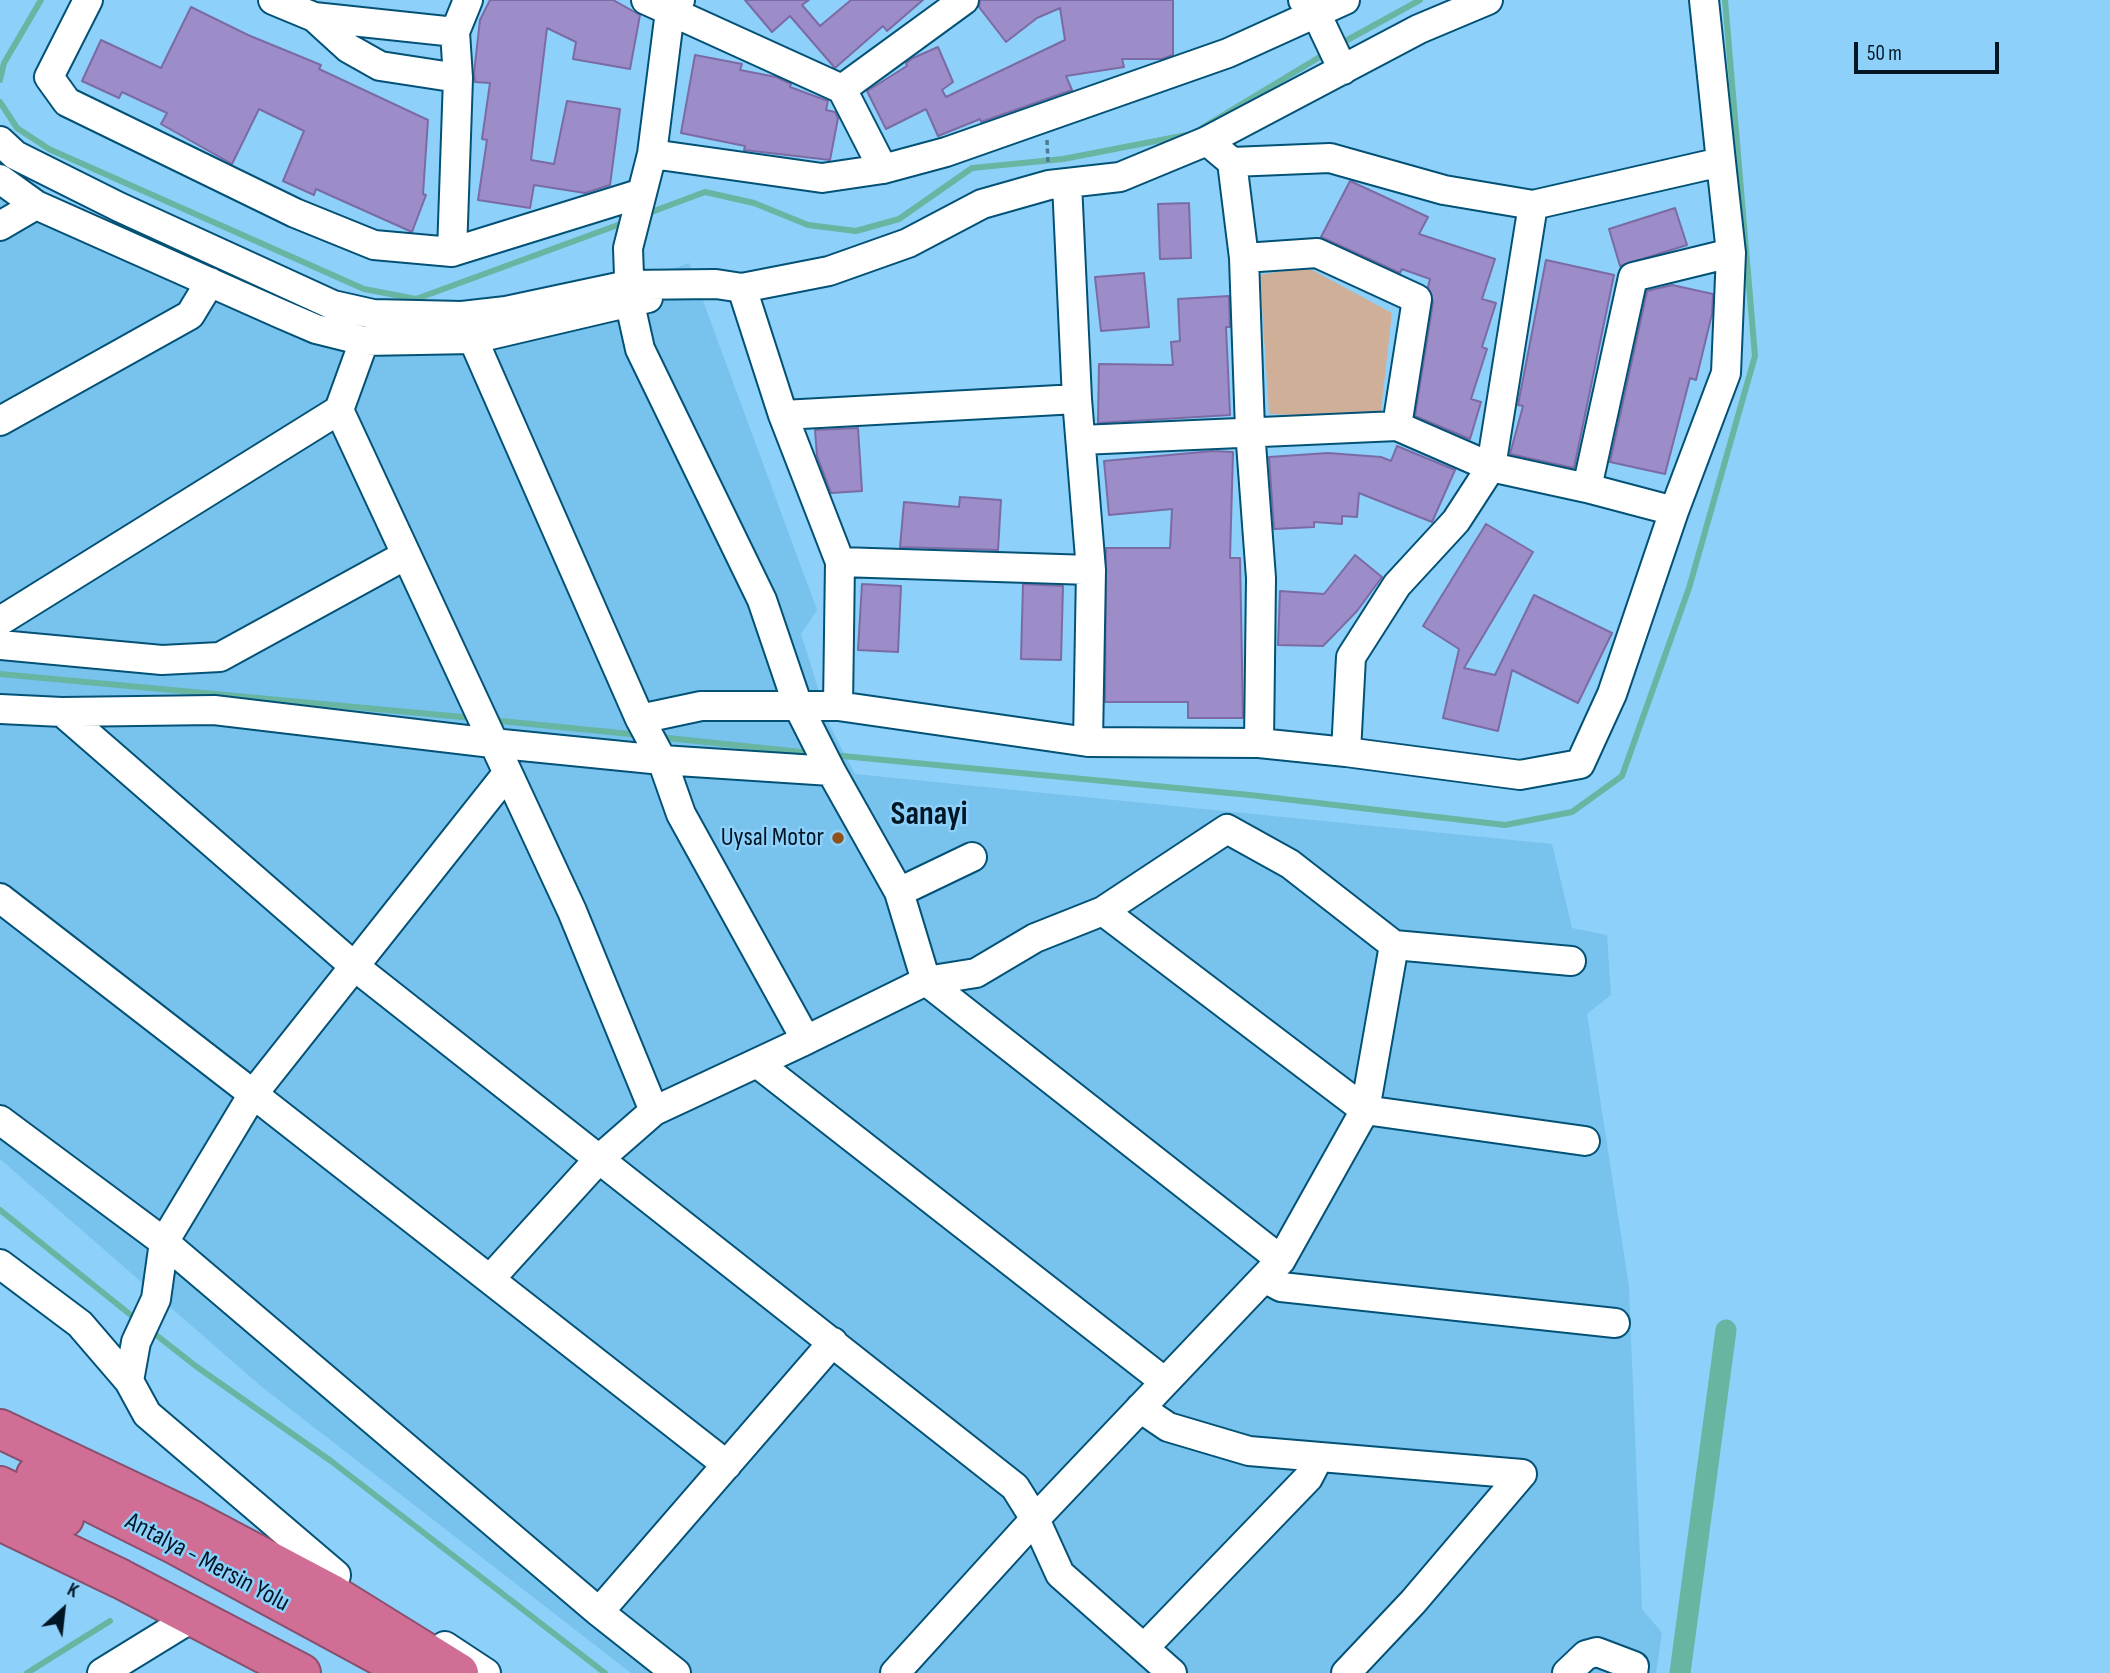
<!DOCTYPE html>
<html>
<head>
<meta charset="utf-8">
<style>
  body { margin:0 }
  #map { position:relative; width:2110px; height:1673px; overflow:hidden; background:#8dd0f9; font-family:"Sofia Sans Condensed",sans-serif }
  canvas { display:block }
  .north { position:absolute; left:28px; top:1575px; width:70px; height:70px; -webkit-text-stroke:5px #8dd0f9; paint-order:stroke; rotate:27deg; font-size:19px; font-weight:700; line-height:28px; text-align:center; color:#001625 }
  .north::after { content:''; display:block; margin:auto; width:24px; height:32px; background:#001625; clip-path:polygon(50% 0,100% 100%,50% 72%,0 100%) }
  .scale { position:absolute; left:1854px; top:42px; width:145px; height:32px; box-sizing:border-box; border:4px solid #001625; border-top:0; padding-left:9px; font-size:21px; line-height:24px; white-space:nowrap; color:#001625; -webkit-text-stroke:5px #8dd0f9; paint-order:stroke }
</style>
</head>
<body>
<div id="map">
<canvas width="2110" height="1673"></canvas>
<div class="north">K</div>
<div class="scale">50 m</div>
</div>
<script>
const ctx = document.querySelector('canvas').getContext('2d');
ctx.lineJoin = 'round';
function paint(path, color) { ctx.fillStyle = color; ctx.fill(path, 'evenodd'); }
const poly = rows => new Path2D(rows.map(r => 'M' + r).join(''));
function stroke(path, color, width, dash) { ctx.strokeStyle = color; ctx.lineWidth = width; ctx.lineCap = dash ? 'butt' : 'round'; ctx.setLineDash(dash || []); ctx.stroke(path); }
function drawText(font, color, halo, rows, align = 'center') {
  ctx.font = font + ' "Sofia Sans Condensed",sans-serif'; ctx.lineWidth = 5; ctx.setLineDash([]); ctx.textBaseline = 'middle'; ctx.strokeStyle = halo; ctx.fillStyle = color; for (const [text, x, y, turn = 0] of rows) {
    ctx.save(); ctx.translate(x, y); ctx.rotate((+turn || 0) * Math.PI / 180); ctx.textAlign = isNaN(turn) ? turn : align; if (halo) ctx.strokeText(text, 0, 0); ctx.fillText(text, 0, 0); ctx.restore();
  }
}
const built = poly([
  [0,153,33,186,329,331,538,319,689,263,817,610,801,634,830,726,855,774,1552,844,1572,928,1607,935,1611,995,1587,1014,1629,1287,1642,1609,1662,1633,1656,1673,631,1673,262,1387,0,1159]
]);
const green = poly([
  [1292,269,1312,270,1392,313,1381,410,1374,418,1269,414,1260,275]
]);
const stream = poly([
  [1340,44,1420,0],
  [0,80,4,63,41,0],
  [0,102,17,128,49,149,364,289,416,299,626,222],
  [646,214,705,192,754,203,808,225,856,231,899,219,972,168,1063,159,1192,134,1328,52],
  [0,674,473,718],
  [491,720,640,735],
  [658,737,811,753],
  [832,755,1250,795,1505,825,1572,812,1622,776,1689,588,1755,356,1725,0],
  [0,1210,137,1320],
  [151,1331,197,1367,331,1461,605,1673],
  [27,1673,110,1621]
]);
const canal = poly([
  [1680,1673,1726,1330]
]);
const building = poly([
  [490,0,613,0,640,15,630,69,573,59,576,42,547,28,531,160,554,164,567,101,620,109,610,185,585,193,534,185,530,208,478,200,487,140,482,139,490,83,475,82,474,73,480,20,490,0],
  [745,0,809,0,802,5,820,26,851,0,923,0,887,31,883,26,835,68,790,16,772,32,745,0],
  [980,0,1173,0,1173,55,1162,59,1122,59,1124,67,1066,76,1072,90,981,122,980,119,938,136,926,109,886,129,867,91,907,66,906,63,913,58,938,47,953,82,942,90,946,97,1065,40,1060,8,1037,18,1006,42,979,7,980,0],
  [191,7,248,35,321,65,319,69,428,120,423,194,426,195,412,232,316,189,314,195,283,181,304,131,259,109,232,164,161,124,167,113,122,92,119,98,82,81,101,40,161,68,191,7],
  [695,55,742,64,740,70,776,77,791,84,790,87,828,101,826,110,835,112,838,118,830,160,744,150,745,146,681,133,695,55],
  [1350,181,1428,217,1419,234,1495,259,1482,299,1496,303,1482,347,1487,349,1471,399,1481,402,1470,439,1415,416,1433,302,1428,287,1430,279,1402,269,1400,273,1321,237,1350,181],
  [1189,203,1191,258,1160,259,1158,204,1189,203],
  [1675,208,1687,245,1620,266,1609,229,1675,208],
  [1546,260,1614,275,1574,468,1510,454,1523,406,1518,405,1546,260],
  [1144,273,1149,327,1101,331,1095,277,1144,273],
  [1672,285,1713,294,1712,314,1696,380,1690,378,1665,474,1610,462,1647,291,1672,285],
  [1229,296,1230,327,1226,327,1230,415,1098,423,1099,364,1173,365,1171,342,1180,341,1178,299,1229,296],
  [858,428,862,491,831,493,817,456,815,430,858,428],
  [1397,446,1455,470,1432,522,1359,493,1357,517,1342,516,1342,524,1314,522,1314,527,1274,529,1269,457,1328,453,1381,457,1391,461,1397,446],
  [1213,451,1233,452,1230,558,1240,558,1243,718,1188,718,1188,702,1105,702,1106,548,1170,548,1172,509,1109,515,1104,461,1213,451],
  [960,497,1001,500,998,550,900,547,904,502,959,507,960,497],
  [1486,524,1533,552,1464,668,1495,675,1534,595,1612,633,1578,703,1512,670,1498,731,1443,718,1459,649,1423,626,1486,524],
  [1355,555,1382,577,1357,611,1323,646,1278,645,1280,591,1324,594,1355,555],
  [862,584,901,586,898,652,858,650,862,584],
  [1023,584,1063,586,1061,660,1021,659,1023,584]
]);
const path = poly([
  [1047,140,1048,164]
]);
const minor = poly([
  [88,0,49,77,67,102,295,213,374,245,452,252,458,78,455,32,468,0],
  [273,0,314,17,455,32],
  [646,0,842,89,883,169,946,152,1228,53,1345,0],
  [680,0,670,11,652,154,628,248,630,304,640,349,762,600,798,706,831,771],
  [1303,0,1315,11,1343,70],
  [1704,0,1721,162],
  [314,17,348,48,380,66,458,78],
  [842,89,964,0],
  [0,141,15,155,119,207,333,305,373,314,462,316,506,311,628,285,716,284,742,288,829,271,908,243,982,204,1049,185,1120,177,1207,141,1419,29,1488,0],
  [652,154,822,178,883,169],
  [1232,162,1244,258,1250,430,1261,578,1259,743],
  [0,179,36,205,281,314,316,329,364,341,473,339,648,298],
  [1067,183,1077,399,1091,570,1088,742],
  [0,226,36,205],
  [452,252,642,193],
  [1244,258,1317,253,1417,299,1397,426],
  [742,288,783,415,840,562,838,706],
  [473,339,640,719,662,760,681,814,806,1040,926,981,976,973,1035,938,1103,911,1227,829,1290,864,1394,945,1365,1110,1281,1260,1035,1519,895,1673],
  [339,410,572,911,654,1111,806,1040],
  [783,415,1077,399],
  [0,421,190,315,210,282],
  [1081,440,1397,426,1491,467,1533,205],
  [1587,488,1633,277,1731,253],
  [840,562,1091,570],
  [0,621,339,410,364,341],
  [0,645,162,660,220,657,406,555],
  [0,709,62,712,214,710,492,743,662,760,831,771,899,892,926,981,1281,1260],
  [62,712,354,966,1015,1487,1035,1519,1060,1574,1172,1673],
  [640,719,701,706,838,706,1088,742,1259,743,1346,752,1351,657,1397,585,1456,521,1491,467,1587,488,1674,511,1726,373,1731,253,1721,162,1533,205,1444,190,1330,158,1232,162,1207,141],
  [1346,752,1520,775,1580,764,1612,694,1674,511],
  [506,775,253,1094,727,1465],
  [899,892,972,857],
  [0,898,253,1094,164,1242,599,1612,676,1673],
  [1103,911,1365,1110,1585,1141],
  [1394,945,1571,961],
  [757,1063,1165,1382],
  [0,1120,164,1242,156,1299,136,1342,129,1381,147,1414,336,1575],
  [0,1264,80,1324,129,1381],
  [1264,1278,1281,1287,1615,1323],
  [490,1279,598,1160,654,1111],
  [1140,1408,1168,1427,1249,1451,1522,1474],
  [599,1612,833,1342],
  [445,1646,486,1673],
  [1144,1648,1308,1478,1319,1457],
  [102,1673,193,1617],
  [1346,1673,1413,1602,1522,1474],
  [1567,1673,1586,1655,1597,1652,1634,1666,1633,1673]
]);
const highway = poly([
  [0,1429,194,1521,330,1593,459,1673],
  [36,1475,176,1545,412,1673],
  [0,1486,64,1518],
  [0,1521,121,1579,301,1673]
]);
const markers = [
  [838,838,7,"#91511a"]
];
const poiNames = [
  ["Uysal Motor",824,838]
];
const streetNames = [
  ["Antalya - Mersin Yolu",207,1563,28]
];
const districtNames = [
  ["Sanayi",929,816]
];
paint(built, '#78c2ee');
paint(green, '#d0af98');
stroke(stream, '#68b5a2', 6);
stroke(canal, '#68b5a2', 21);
paint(building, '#9c8cc8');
stroke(building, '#7b6ba5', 2);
stroke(minor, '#035276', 32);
stroke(highway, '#884f6e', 42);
stroke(path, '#4b7996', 3.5, [5, 3.5]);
stroke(minor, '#fff', 28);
stroke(highway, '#d16e95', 38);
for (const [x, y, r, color] of markers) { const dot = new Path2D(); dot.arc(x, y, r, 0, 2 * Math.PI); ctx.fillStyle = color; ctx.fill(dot); stroke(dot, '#8dd0f9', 2.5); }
drawText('26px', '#001625', '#8dd0f9', poiNames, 'right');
drawText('26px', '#001625', '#8dd0f9', streetNames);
drawText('bold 33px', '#001625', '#8dd0f9', districtNames);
</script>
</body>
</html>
